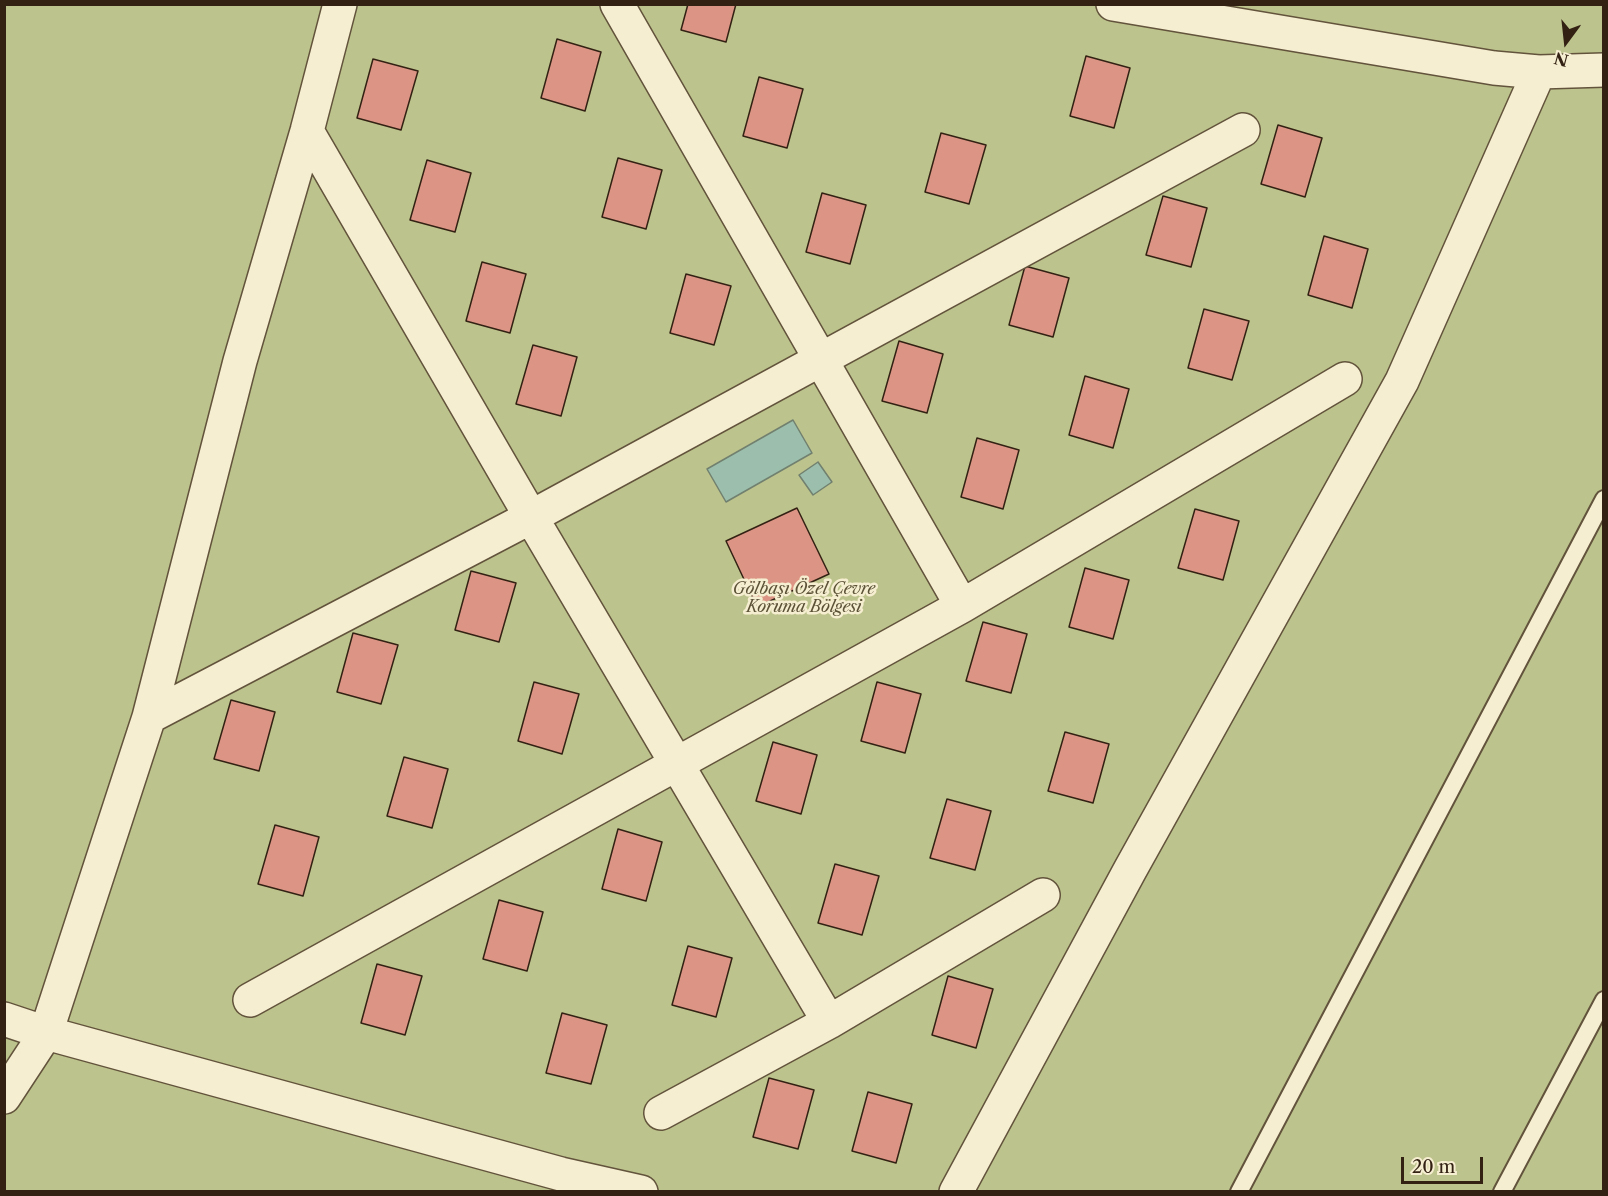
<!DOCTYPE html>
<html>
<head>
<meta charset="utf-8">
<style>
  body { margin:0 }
  #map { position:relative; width:1608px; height:1196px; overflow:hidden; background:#f1e5b6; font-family:"Libre Caslon Text",serif }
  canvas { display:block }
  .frame { position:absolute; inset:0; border:6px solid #332214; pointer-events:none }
  .north { position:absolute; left:1536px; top:12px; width:60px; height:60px; -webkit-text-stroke:4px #f6eed0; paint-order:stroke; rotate:195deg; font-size:16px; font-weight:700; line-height:24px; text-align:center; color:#332214 }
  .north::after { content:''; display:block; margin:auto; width:21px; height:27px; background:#332214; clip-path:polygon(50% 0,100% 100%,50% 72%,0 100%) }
  .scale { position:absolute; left:1401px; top:1157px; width:82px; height:27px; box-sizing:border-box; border:3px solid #332214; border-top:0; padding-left:8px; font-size:18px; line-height:21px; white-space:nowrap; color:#332214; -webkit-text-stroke:4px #f6eed0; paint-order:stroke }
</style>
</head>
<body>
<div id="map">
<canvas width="1608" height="1196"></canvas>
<div class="frame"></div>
<div class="north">N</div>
<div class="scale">20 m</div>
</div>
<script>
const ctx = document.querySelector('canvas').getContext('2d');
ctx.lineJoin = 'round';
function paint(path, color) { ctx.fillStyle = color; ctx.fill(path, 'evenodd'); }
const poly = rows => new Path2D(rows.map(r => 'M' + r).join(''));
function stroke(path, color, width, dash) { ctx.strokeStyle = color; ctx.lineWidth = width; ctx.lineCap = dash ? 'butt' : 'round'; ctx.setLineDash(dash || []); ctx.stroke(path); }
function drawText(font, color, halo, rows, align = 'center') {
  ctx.font = font + ' "Libre Caslon Text",serif'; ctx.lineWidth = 5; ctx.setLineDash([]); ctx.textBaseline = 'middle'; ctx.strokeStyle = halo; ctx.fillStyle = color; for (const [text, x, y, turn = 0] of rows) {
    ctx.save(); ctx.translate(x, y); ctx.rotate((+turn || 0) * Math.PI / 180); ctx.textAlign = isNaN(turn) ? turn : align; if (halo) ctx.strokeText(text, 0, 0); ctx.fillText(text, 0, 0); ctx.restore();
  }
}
const green = poly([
  [5,5,1603,5,1603,1191,5,1192]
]);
const water = poly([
  [793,420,812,453,726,502,707,469,793,420],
  [818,462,832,482,813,495,799,475,818,462]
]);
const building = poly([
  [688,4,736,4,726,42,681,30,688,4],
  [557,39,601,52,585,111,541,98,557,39],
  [1086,56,1130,68,1114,128,1070,116,1086,56],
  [373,59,418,71,401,130,357,118,373,59],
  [759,77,803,89,787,148,743,136,759,77],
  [1278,125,1322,138,1305,197,1261,184,1278,125],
  [941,133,986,145,969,204,925,192,941,133],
  [618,158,662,170,646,229,602,217,618,158],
  [427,160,471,173,455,232,410,220,427,160],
  [822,193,866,205,850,264,806,252,822,193],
  [1163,196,1207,208,1191,267,1146,255,1163,196],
  [1324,236,1368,249,1352,308,1308,295,1324,236],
  [482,262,526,274,510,333,466,321,482,262],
  [1025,266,1069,278,1053,337,1009,325,1025,266],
  [686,274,731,286,714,345,670,333,686,274],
  [1204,309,1249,321,1232,380,1188,368,1204,309],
  [899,341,943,354,927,413,882,401,899,341],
  [533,345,577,357,561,416,516,404,533,345],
  [1085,376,1129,389,1113,448,1069,435,1085,376],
  [977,438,1019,450,1003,509,961,497,977,438],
  [797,508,829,574,757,607,726,541,797,508],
  [1195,509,1239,521,1223,580,1178,568,1195,509],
  [1085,568,1129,580,1113,639,1069,627,1085,568],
  [471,571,516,583,499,642,455,630,471,571],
  [983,622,1027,634,1011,693,966,681,983,622],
  [353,633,398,645,381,704,337,692,353,633],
  [534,682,579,694,562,754,518,741,534,682],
  [877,682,921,694,905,753,861,741,877,682],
  [231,700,275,712,259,771,214,759,231,700],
  [1065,732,1109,744,1093,803,1048,791,1065,732],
  [773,742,817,755,801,814,756,801,773,742],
  [404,757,448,769,432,828,387,816,404,757],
  [947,799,991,811,975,870,930,858,947,799],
  [275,825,319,837,303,896,258,884,275,825],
  [618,829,662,842,646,901,602,889,618,829],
  [835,864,879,876,862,935,818,923,835,864],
  [499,900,543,912,527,971,483,959,499,900],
  [688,946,732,958,716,1017,672,1005,688,946],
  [377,964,422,976,405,1035,361,1023,377,964],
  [948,976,993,989,976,1048,932,1035,948,976],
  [562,1013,607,1025,591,1084,546,1073,562,1013],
  [769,1078,814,1090,798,1149,753,1137,769,1078],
  [868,1092,912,1104,896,1163,852,1151,868,1092]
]);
const lane = poly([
  [1239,1192,1604,499],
  [1502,1192,1604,1000]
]);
const street = poly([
  [617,4,962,606],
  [1539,72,1604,70],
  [307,131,531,517,829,1022],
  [149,717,531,517,1243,130],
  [250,1000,962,606,1345,379],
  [4,1019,46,1033,561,1174,641,1192],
  [4,1097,46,1033,149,717,240,361,307,131,340,4],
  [661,1113,829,1022,1043,895],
  [956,1192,1130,870,1402,381,1539,72,1494,68,1113,4]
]);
const parkNames = [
  ["Gölbaşı Özel Çevre",804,589],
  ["Koruma Bölgesi",804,607]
];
paint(green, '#bdc38c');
paint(water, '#9bbfac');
stroke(water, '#71806f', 1.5);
paint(building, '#dc9585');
stroke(building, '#332214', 1.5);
stroke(lane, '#62533c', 20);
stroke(street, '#62533c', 36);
stroke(lane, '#f6eed0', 16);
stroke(street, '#f6eed0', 33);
drawText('italic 16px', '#5c5238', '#f6eed0', parkNames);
</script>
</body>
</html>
